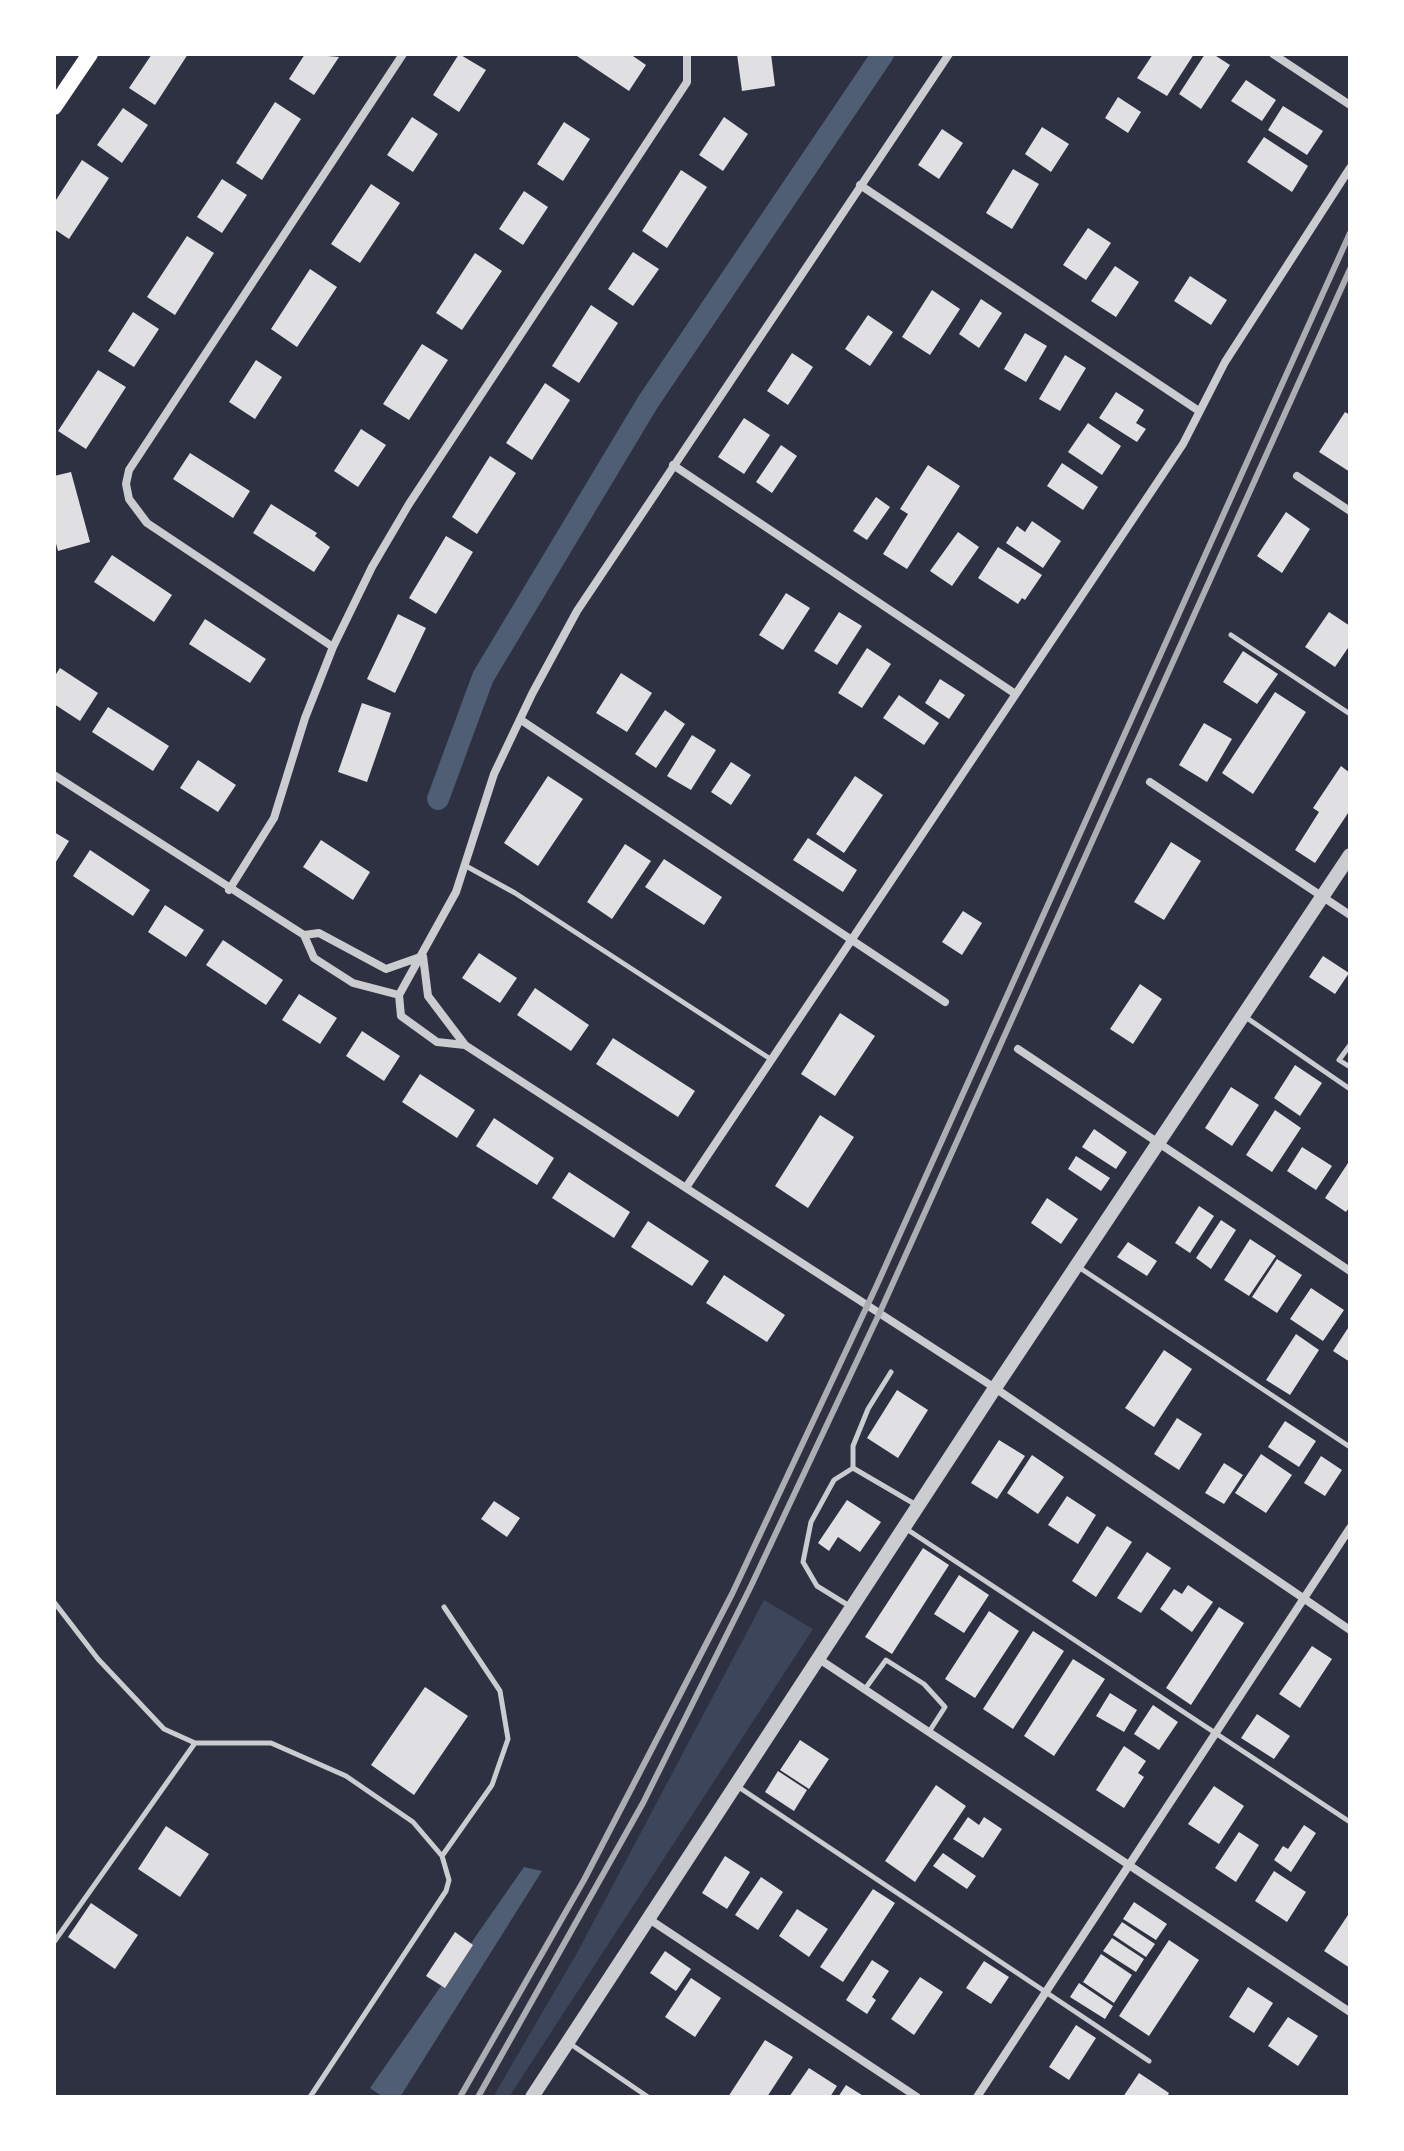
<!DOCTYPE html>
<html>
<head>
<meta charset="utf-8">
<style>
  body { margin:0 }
  #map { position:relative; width:1404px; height:2151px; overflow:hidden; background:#2d3142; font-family:Ubuntu,sans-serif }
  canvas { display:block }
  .frame { position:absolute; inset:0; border:56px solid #fff; pointer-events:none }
</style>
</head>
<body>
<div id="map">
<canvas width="1404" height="2151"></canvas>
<div class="frame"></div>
</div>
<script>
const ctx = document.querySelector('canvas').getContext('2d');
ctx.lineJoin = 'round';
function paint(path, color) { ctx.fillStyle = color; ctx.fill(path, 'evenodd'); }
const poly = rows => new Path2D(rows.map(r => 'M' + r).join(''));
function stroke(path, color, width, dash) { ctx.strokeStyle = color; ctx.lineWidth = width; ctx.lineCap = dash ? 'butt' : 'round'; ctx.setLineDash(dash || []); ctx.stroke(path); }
const green = poly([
  [764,1600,813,1629,509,2097,493,2097,577,1953]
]);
const water = poly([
  [524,1867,542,1871,400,2097,383,2097,370,2088]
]);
const canal = poly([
  [438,799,483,677,648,402,883,54]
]);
const building = poly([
  [152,54,188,54,155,105,129,88],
  [305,54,339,57,314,95,289,79],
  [459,54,486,70,459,112,433,95],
  [574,54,630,54,646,65,629,91],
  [737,54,771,54,775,86,742,91],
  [1153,54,1194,54,1167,96,1137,78],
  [1205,54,1213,54,1230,65,1201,109,1179,94],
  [1246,80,1276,100,1262,121,1231,101],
  [1118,97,1141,112,1128,133,1105,118],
  [275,102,301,119,262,180,236,163],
  [1283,106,1323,131,1307,155,1268,130],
  [123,108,148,125,122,163,97,145],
  [412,117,438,134,413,172,387,155],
  [724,117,748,134,723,171,699,155],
  [564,122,590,139,563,181,537,164],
  [1042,127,1069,144,1051,172,1025,154],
  [942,129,963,143,939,179,918,165],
  [1264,137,1308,166,1292,192,1247,162],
  [82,160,109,178,69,239,54,229,54,203],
  [1013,169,1039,184,1012,229,986,213],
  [681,170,707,187,667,248,642,231],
  [222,179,247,195,222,233,197,217],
  [371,184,400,203,360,263,331,244],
  [524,191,548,207,523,245,499,229],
  [1088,228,1111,243,1086,280,1063,265],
  [187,236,214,253,175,315,147,297],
  [633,252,659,269,633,306,608,289],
  [475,253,502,271,462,330,436,313],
  [1115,266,1139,282,1116,317,1091,301],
  [310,269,337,287,297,347,271,329],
  [1190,276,1227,300,1211,325,1174,301],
  [932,290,960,309,930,355,902,337],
  [981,299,1002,313,979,348,959,334],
  [591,305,618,323,579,383,552,366],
  [133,312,159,329,134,367,108,351],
  [868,315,893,332,870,366,845,349],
  [1025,333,1047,346,1026,382,1004,369],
  [422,344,448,360,409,420,383,404],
  [792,353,813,367,788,405,767,391],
  [1065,355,1086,368,1060,411,1039,399],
  [256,360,282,377,255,419,229,402],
  [98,370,126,387,86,449,58,431],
  [545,383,570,400,532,460,506,443],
  [1116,392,1144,410,1136,423,1146,429,1137,442,1099,418],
  [1345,412,1350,415,1350,472,1319,452],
  [744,418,770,435,744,474,718,457],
  [1088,423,1121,446,1102,475,1068,452],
  [361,429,386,445,358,487,334,471],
  [781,445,797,456,772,493,756,482],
  [190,453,250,491,233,518,173,479],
  [490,456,516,473,477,534,452,517],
  [1062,463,1098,487,1083,510,1047,486],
  [928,465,960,486,907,569,883,554,908,514,900,509],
  [71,472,90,542,58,551,54,536,54,476],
  [876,497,890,507,867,540,853,531],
  [271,504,317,533,315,536,330,547,314,572,253,533],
  [1286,512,1310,529,1282,573,1257,556],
  [1032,521,1061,541,1043,568,1006,543,1017,526,1025,532],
  [958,532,979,547,952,586,930,571],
  [446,536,473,552,436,614,409,598],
  [998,547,1042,575,1025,600,1022,598,1018,604,978,578],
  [112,555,172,595,154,622,94,582],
  [786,593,810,608,783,650,759,635],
  [839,612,862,626,837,665,814,651],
  [1329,612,1350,626,1350,645,1335,667,1305,647],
  [398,614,426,628,395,693,367,679],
  [205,619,266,659,250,683,189,644],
  [867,648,891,664,862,708,838,693],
  [1243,651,1278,674,1257,704,1223,682],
  [60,668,98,693,80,721,54,704,54,677],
  [621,673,652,693,627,732,596,713],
  [940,679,965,695,949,719,925,703],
  [1275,692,1306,712,1253,794,1222,773],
  [899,695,939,723,924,745,883,718],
  [362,703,391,713,367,782,338,772],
  [108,707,169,746,153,771,92,732],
  [665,710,685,724,656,768,635,754],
  [1204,723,1232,739,1207,782,1179,765],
  [692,735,716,750,691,790,667,776],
  [198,760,236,785,218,812,180,788],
  [731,762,751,775,731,805,711,792],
  [1341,766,1350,773,1350,810,1315,863,1295,850,1319,812,1313,808],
  [548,776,583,799,538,866,504,843],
  [855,776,883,795,844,853,816,834],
  [54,832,69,841,54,865],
  [808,838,857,870,843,892,793,860],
  [321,840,370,872,353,900,303,867],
  [1171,842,1201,861,1164,920,1134,902],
  [625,844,651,861,612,919,587,902],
  [90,850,150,890,133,916,73,876],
  [664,859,722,897,704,925,645,887],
  [165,905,204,930,186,957,148,932],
  [963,911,982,923,962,955,942,942],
  [223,940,283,980,266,1005,206,965],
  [479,953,517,978,500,1003,462,978],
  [1323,956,1349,973,1335,994,1309,977],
  [1140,984,1162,999,1133,1044,1110,1029],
  [535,988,589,1025,571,1051,517,1015],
  [299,994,337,1018,320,1044,282,1020],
  [840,1013,875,1036,835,1096,801,1074],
  [362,1031,400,1056,384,1081,346,1056],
  [613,1038,695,1091,678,1117,596,1064],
  [1295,1065,1322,1083,1300,1116,1274,1098],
  [420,1074,475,1110,457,1138,402,1102],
  [1231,1087,1259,1105,1232,1146,1205,1128],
  [1275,1110,1301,1128,1272,1172,1246,1155],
  [820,1115,854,1137,808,1208,775,1186],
  [494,1118,554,1158,537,1185,476,1146],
  [1094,1129,1127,1152,1116,1169,1082,1147],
  [1302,1147,1332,1166,1316,1190,1287,1171],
  [1076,1156,1110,1178,1101,1191,1068,1169],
  [1350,1160,1350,1206,1346,1212,1325,1198],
  [569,1172,630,1212,614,1238,552,1198],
  [1047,1198,1078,1219,1061,1244,1031,1223],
  [1199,1206,1214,1216,1190,1253,1175,1243],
  [1221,1220,1236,1230,1211,1269,1196,1258],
  [648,1221,709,1261,692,1286,631,1247],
  [1250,1239,1276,1256,1249,1296,1224,1280],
  [1128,1242,1157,1261,1147,1276,1117,1257],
  [1277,1259,1302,1275,1277,1313,1252,1297],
  [724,1275,785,1315,767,1342,706,1303],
  [1311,1288,1344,1310,1323,1341,1290,1319],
  [1350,1325,1350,1362,1333,1351],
  [1296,1334,1319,1350,1290,1395,1266,1380],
  [1164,1350,1192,1369,1154,1427,1125,1408],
  [897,1390,928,1410,898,1458,867,1438],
  [1177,1418,1202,1434,1179,1470,1154,1454],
  [1285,1421,1316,1441,1299,1467,1268,1447],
  [999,1440,1025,1456,997,1499,971,1483],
  [1261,1454,1292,1475,1266,1513,1235,1493],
  [1032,1455,1064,1477,1038,1514,1007,1493],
  [1321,1456,1342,1470,1325,1496,1304,1483],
  [1224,1463,1243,1475,1224,1504,1205,1493],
  [1067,1496,1096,1515,1078,1544,1048,1525],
  [847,1500,881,1522,860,1552,838,1537,829,1551,818,1543],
  [494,1501,520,1518,507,1537,481,1519],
  [1107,1526,1132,1542,1096,1597,1072,1581],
  [923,1548,949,1565,892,1654,865,1637],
  [1147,1552,1171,1568,1141,1613,1117,1598],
  [959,1575,989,1595,964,1633,934,1614],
  [1188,1585,1213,1602,1192,1632,1160,1609,1174,1589,1182,1594],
  [1219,1607,1244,1623,1191,1705,1166,1688],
  [989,1611,1019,1631,975,1698,945,1679],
  [1033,1631,1064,1651,1013,1729,983,1709],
  [1312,1646,1332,1659,1300,1708,1279,1694],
  [1073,1659,1105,1679,1054,1756,1024,1736],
  [425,1687,468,1716,414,1795,371,1765],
  [1110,1693,1137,1710,1124,1732,1096,1716],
  [1153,1705,1178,1722,1159,1750,1134,1734],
  [1257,1714,1290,1736,1274,1759,1241,1738],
  [800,1740,829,1759,809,1789,780,1770],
  [1124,1746,1146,1761,1138,1773,1144,1777,1124,1808,1096,1790],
  [778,1771,807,1790,794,1811,765,1792],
  [936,1785,966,1806,915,1882,885,1861],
  [1214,1786,1244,1806,1219,1844,1188,1824],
  [968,1817,979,1825,984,1817,1002,1829,983,1858,953,1839],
  [1304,1825,1316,1833,1291,1872,1274,1860,1283,1846,1288,1849],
  [166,1826,209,1854,180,1897,138,1869],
  [1239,1832,1259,1845,1236,1882,1215,1868],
  [943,1853,976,1876,967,1889,933,1866],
  [725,1856,750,1872,727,1909,702,1893],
  [1274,1871,1306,1892,1287,1922,1255,1901],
  [761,1877,783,1892,758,1930,735,1915],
  [873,1889,895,1903,843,1982,820,1967],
  [1134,1902,1167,1924,1156,1940,1123,1919],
  [91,1903,138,1935,115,1969,68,1937],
  [797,1909,828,1929,809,1957,779,1936],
  [1350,1912,1350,1968,1324,1951],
  [1122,1922,1155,1944,1146,1957,1113,1935],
  [455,1932,473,1945,445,1988,426,1976],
  [1112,1938,1144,1959,1136,1972,1103,1951],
  [1169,1940,1199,1960,1149,2036,1119,2016],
  [665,1951,691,1969,676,1991,650,1973],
  [1101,1954,1132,1975,1114,2003,1083,1982],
  [872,1960,889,1971,872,1997,876,2000,867,2014,846,2000],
  [984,1961,1009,1977,991,2004,966,1988],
  [920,1977,943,1992,914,2035,891,2019],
  [691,1978,721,1998,695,2037,665,2017],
  [1079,1983,1113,2006,1105,2019,1070,1997],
  [1248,1987,1273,2003,1254,2033,1229,2017],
  [1288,2017,1318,2036,1298,2066,1268,2046],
  [1076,2025,1096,2038,1069,2080,1049,2067],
  [765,2040,793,2057,767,2097,728,2097],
  [809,2068,837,2086,830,2097,789,2097],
  [1139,2073,1169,2093,1167,2097,1123,2097],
  [846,2085,865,2097,838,2097]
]);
const service = poly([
  [1231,635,1350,714],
  [466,866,515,893,772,1060],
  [1244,1016,1350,1089],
  [1350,1045,1339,1060,1350,1067],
  [1077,1266,1350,1447],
  [853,1468,853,1446,868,1409,891,1372],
  [905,1528,1350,1822],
  [54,1602,98,1659,164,1729,195,1743,271,1743,346,1776,413,1822,442,1856,449,1880,446,1891,310,2097],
  [851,1607,817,1586,803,1562,811,1522,834,1480,853,1468,918,1506],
  [865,1689,886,1660,924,1684,945,1707,929,1732],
  [737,1786,1149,2061],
  [442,1856,492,1785,508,1739,500,1691,444,1607],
  [54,1942,195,1743],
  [569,2043,648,2097]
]);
const minor = poly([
  [1273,54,1350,105],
  [860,185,1199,411],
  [673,465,1014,693],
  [1297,476,1350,511],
  [333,647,147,523,129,499,126,484,129,470,403,54],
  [521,720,945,1002],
  [54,775,304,935,314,958,353,983,399,995],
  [1150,782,1350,915],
  [229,890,274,818,305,718,333,647,372,567,409,504,687,82,687,54],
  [304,935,319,933,386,969,423,956,428,996,465,1045,995,1388,1350,1630],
  [399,995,456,892,494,774,532,694,577,611,949,54],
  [399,995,401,1016,437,1042,465,1045],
  [1018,1049,1350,1271],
  [687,1186,1183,444,1225,362,1350,168],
  [819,1659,1350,2012],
  [649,1919,917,2097],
  [977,2097,1350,1528]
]);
const tertiary = poly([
  [532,2097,995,1388,1350,855]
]);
const secondary = poly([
  [54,107,90,54]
]);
const rail = poly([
  [460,2097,584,1880,732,1594,876,1287,1350,233],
  [478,2097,643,1803,751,1586,880,1312,1350,269]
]);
paint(green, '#3c4559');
paint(water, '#4f5d75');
stroke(canal, '#4f5d75', 22);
paint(building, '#e0e0e3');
stroke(service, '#caccd0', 5);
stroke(minor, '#caccd0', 8);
stroke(tertiary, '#caccd0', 14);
stroke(secondary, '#fff', 16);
stroke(rail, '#abadb3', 6);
</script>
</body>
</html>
